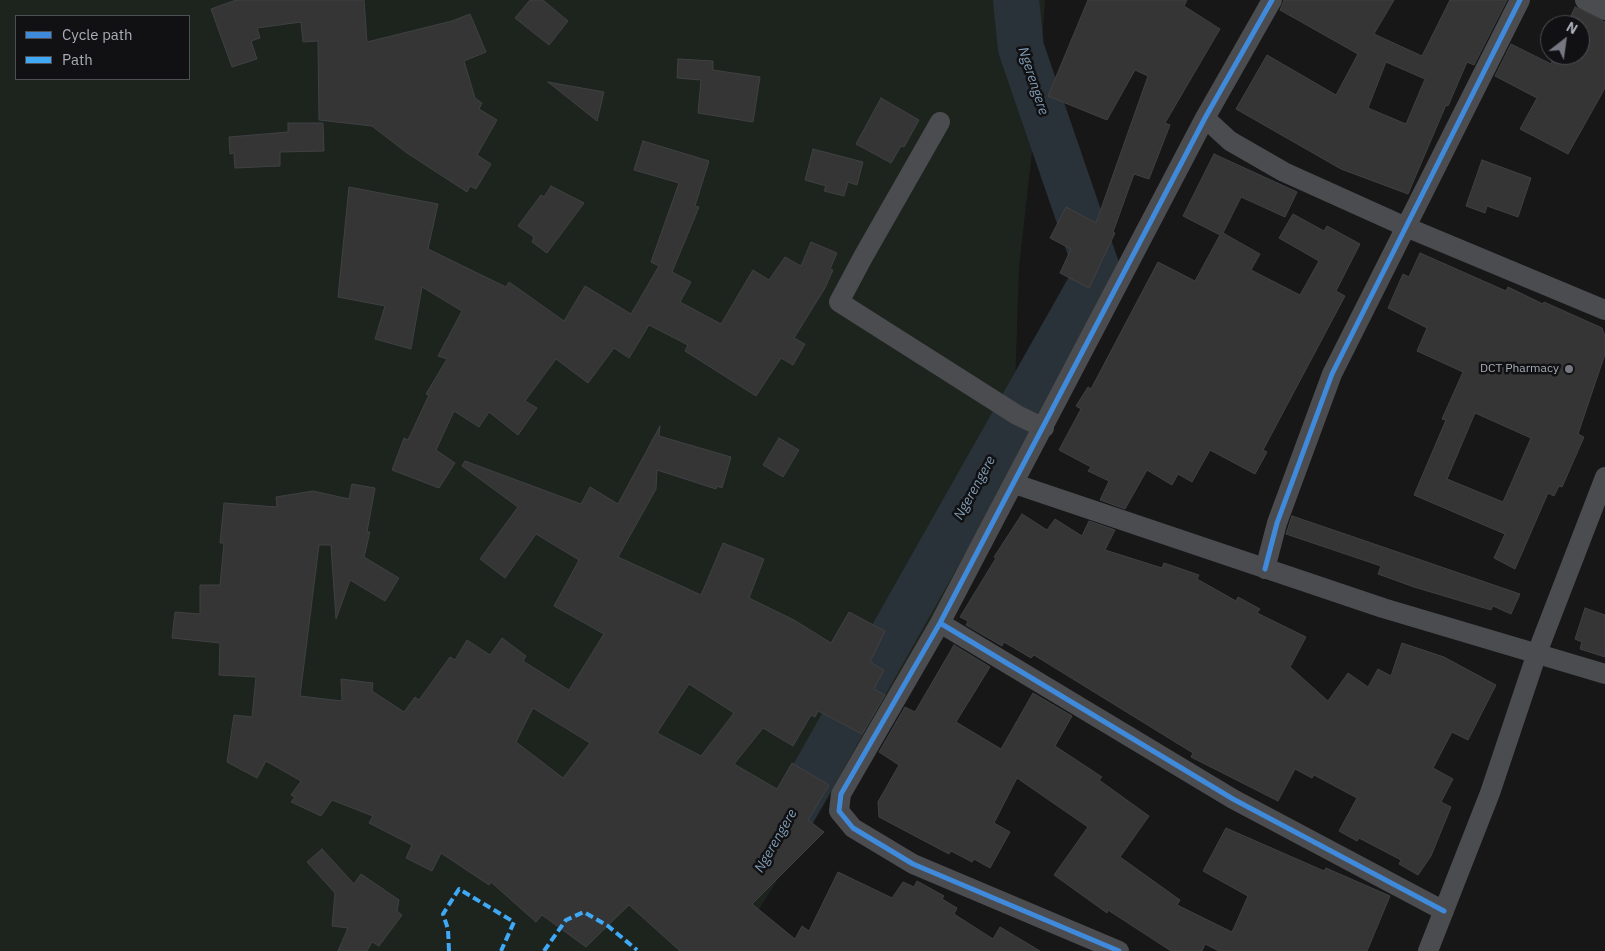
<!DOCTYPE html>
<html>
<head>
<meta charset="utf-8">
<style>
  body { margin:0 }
  #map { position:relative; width:1605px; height:951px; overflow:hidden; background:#171717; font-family:"IBM Plex Sans",sans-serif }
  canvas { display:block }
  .legend { position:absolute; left:15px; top:15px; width:175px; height:65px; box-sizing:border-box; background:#111113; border:1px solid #4d4f55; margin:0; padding:6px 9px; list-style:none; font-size:15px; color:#a8adb8 }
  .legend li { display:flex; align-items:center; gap:10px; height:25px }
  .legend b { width:25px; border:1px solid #4d4f55 }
  .north { position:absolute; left:1540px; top:15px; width:50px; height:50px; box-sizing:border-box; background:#111113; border:1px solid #4d4f55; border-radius:50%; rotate:30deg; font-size:14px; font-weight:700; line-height:20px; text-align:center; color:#a8adb8 }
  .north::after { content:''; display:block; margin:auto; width:18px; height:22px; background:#757880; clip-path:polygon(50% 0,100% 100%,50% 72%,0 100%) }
</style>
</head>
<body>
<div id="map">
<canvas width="1605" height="951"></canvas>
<ul class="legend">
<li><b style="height:6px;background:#408adc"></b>Cycle path</li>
<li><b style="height:6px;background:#3fa9f5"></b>Path</li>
</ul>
<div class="north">N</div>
</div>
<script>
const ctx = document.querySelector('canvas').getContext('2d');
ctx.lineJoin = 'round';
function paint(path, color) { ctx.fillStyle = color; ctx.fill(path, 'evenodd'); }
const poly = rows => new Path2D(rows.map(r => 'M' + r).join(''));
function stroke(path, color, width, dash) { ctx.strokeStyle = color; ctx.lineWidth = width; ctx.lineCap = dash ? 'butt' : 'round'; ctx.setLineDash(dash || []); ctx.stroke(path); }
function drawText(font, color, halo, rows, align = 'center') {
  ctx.font = font + ' "IBM Plex Sans",sans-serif'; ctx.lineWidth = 5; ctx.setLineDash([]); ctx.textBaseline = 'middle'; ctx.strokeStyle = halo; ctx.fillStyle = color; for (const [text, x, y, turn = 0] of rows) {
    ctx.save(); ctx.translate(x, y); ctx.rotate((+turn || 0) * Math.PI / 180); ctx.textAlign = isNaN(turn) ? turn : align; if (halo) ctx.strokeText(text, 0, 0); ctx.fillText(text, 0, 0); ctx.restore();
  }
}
const green = poly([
  [0,0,1045,0,1037,107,1019,267,1011,505,733,951,0,951],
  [16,16,189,16,189,79,16,79]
]);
const river = poly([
  [782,831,1098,272,1021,48,1016,0]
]);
const building = poly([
  [236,0,364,0,367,42,452,21,470,14,486,52,464,61,475,98,482,103,479,109,497,120,477,155,491,164,476,189,470,186,467,192,407,153,372,126,319,120,318,41,303,42,301,22,257,28,260,38,251,41,257,59,232,67,211,9,236,0],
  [530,0,543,0,568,21,549,45,515,18,530,0],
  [1088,0,1187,0,1184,6,1220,29,1165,123,1170,125,1149,179,1134,174,1113,232,1115,233,1089,288,1060,273,1071,249,1050,238,1066,207,1096,223,1148,76,1135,70,1107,120,1048,96,1088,0],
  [1284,0,1394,0,1374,34,1422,56,1450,0,1507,0,1474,65,1467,62,1448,106,1446,105,1408,194,1341,169,1236,109,1267,55,1336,95,1358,54,1280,10,1284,0],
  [1386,62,1425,79,1406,124,1368,108,1386,62],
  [1575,7,1605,22,1605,88,1568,154,1520,129,1537,98,1495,76,1511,44,1551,64,1555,55,1580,55,1580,25,1567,25,1575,7],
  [678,59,713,61,713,70,760,77,753,122,698,113,701,80,677,78,678,59],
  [548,82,604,92,597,121,548,82],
  [881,98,919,120,904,147,901,146,891,163,856,144,881,98],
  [288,123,323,123,324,151,280,152,280,166,235,168,234,153,230,154,229,137,288,132,288,123],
  [643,141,709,161,695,206,699,207,672,272,691,282,680,302,721,324,753,270,769,280,785,257,801,266,811,242,837,253,830,269,833,270,825,288,794,338,805,344,793,365,781,358,756,396,685,351,688,345,649,325,629,358,614,348,588,383,556,359,525,401,537,408,518,435,489,412,479,427,454,411,436,450,455,463,439,488,392,470,404,438,408,440,429,395,426,394,447,359,438,356,462,311,422,287,411,349,375,339,385,306,338,297,349,187,438,204,428,249,506,287,509,282,564,321,585,286,631,314,659,266,651,262,679,183,634,170,643,141],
  [813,149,863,162,857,185,848,182,844,196,824,191,826,186,805,180,813,149],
  [1214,154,1297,192,1285,217,1241,197,1223,233,1260,254,1251,270,1300,295,1319,261,1279,238,1293,214,1324,231,1327,226,1360,244,1336,291,1345,296,1263,450,1267,452,1255,474,1210,450,1192,482,1178,474,1172,485,1147,470,1125,509,1100,500,1109,481,1088,471,1091,467,1059,450,1081,409,1076,406,1088,387,1091,389,1158,262,1195,281,1220,235,1183,216,1214,154],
  [1482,160,1531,178,1518,217,1487,206,1485,213,1466,206,1482,160],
  [551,186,584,203,547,253,532,242,534,237,518,226,541,195,544,197,551,186],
  [1420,253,1506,291,1508,287,1543,304,1544,302,1602,328,1605,336,1605,354,1578,434,1584,437,1562,487,1559,486,1554,496,1548,493,1515,569,1494,558,1505,534,1414,495,1446,420,1442,419,1463,372,1417,351,1427,328,1388,308,1403,274,1409,277,1420,253],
  [1475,413,1531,438,1503,502,1447,479,1475,413],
  [660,426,659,436,731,457,722,488,717,486,716,489,657,470,656,489,618,557,701,595,723,543,764,559,749,598,794,620,831,643,849,612,885,631,870,662,884,670,874,689,885,695,862,734,818,711,815,717,811,715,793,746,763,728,734,764,777,789,792,763,829,785,808,820,824,832,752,904,795,939,802,926,809,931,838,872,892,898,903,882,914,887,917,881,944,896,942,899,957,908,954,914,993,939,1000,927,1040,951,680,951,629,905,586,947,542,915,536,922,491,882,489,885,441,853,432,871,406,858,412,845,369,823,373,816,332,800,321,816,291,802,295,797,291,795,301,781,266,761,257,778,227,762,234,715,252,717,256,677,219,675,220,643,172,638,175,612,200,614,200,585,220,585,224,543,220,543,224,503,277,507,276,497,313,491,349,499,352,484,375,488,367,532,370,532,364,557,399,578,385,601,350,580,336,619,331,545,319,545,300,696,342,701,341,679,373,683,372,691,404,712,415,697,419,700,450,657,455,660,467,640,490,655,502,638,526,656,523,661,569,690,604,634,554,606,579,560,536,534,505,578,480,559,518,507,462,466,465,461,581,504,590,487,618,504,660,426],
  [689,684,734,713,701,756,657,733,689,684],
  [533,708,590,743,563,778,516,742,533,708],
  [779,438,799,450,783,477,763,465,779,438],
  [1022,514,1047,530,1055,519,1082,536,1089,521,1115,530,1105,550,1162,568,1164,563,1199,575,1197,579,1236,601,1238,597,1260,609,1257,613,1306,637,1290,667,1328,701,1348,673,1368,687,1378,669,1391,676,1402,643,1444,657,1496,685,1468,740,1452,732,1433,768,1453,779,1441,802,1451,807,1431,856,1418,875,1399,864,1401,860,1359,838,1357,841,1339,831,1357,798,1314,775,1312,778,1295,769,1278,801,1191,757,1193,753,1034,655,1031,658,1004,642,1002,646,966,625,968,621,960,617,996,558,994,557,1022,514],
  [1292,516,1348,535,1520,594,1511,614,1493,606,1491,610,1414,587,1378,574,1381,566,1286,534,1292,516],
  [1585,608,1605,615,1605,657,1580,649,1582,642,1575,639,1585,608],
  [954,645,990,667,956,722,1001,749,1033,693,1072,716,1055,746,1102,777,1099,780,1149,816,1120,857,1180,900,1177,905,1232,932,1248,896,1203,871,1226,828,1324,871,1326,868,1390,896,1367,951,1219,951,1205,944,1202,951,1171,951,1108,910,1107,913,1054,875,1088,827,1017,778,994,823,1010,832,990,868,974,859,972,862,951,851,949,854,879,817,878,802,899,765,879,752,905,707,915,712,954,645],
  [322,849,354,884,361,874,399,900,397,911,402,915,379,946,372,942,367,951,338,951,348,928,332,926,335,893,307,862,322,849]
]);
const minor = poly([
  [1585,0,1605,10],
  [1205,118,1230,141,1284,172,1406,227,1605,310],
  [940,122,863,257,839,302,1017,415,1044,428],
  [1015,484,1383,608,1605,674],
  [1265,569,1277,523,1332,374,1520,0],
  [940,623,1233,799,1444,911],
  [1119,951,913,864,853,828,839,811,841,794,940,623,1205,118,1272,0],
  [1428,951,1490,793,1537,653,1605,477]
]);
const quiet = poly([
  [449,951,448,929,443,914,459,889,514,922,501,951],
  [544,951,566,920,584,912,608,926,637,950]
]);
const cycleway = poly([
  [1265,569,1277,523,1332,374,1520,0],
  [940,623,1233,799,1444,911],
  [1119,951,913,864,853,828,839,811,841,794,940,623,1205,118,1272,0]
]);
const markers = [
  [1569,369,5,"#757880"]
];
const poiNames = [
  ["DCT Pharmacy",1559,369]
];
const waterNames = [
  ["Ngerengere",1033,81,72],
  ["Ngerengere",975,488,-61],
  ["Ngerengere",776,841,-60]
];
paint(green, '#1d241e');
stroke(river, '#2a3239', 46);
paint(building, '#353536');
stroke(building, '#3f4043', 1);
stroke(minor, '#4b4c50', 20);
stroke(quiet, '#3fa9f5', 4, [8, 4]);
stroke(cycleway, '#408adc', 5);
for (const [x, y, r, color] of markers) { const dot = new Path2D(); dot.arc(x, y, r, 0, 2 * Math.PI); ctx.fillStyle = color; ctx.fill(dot); stroke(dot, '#111113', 2); }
drawText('12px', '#a8adb8', '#111113', poiNames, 'right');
drawText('italic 14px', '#7f9bb3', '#111113', waterNames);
</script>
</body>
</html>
